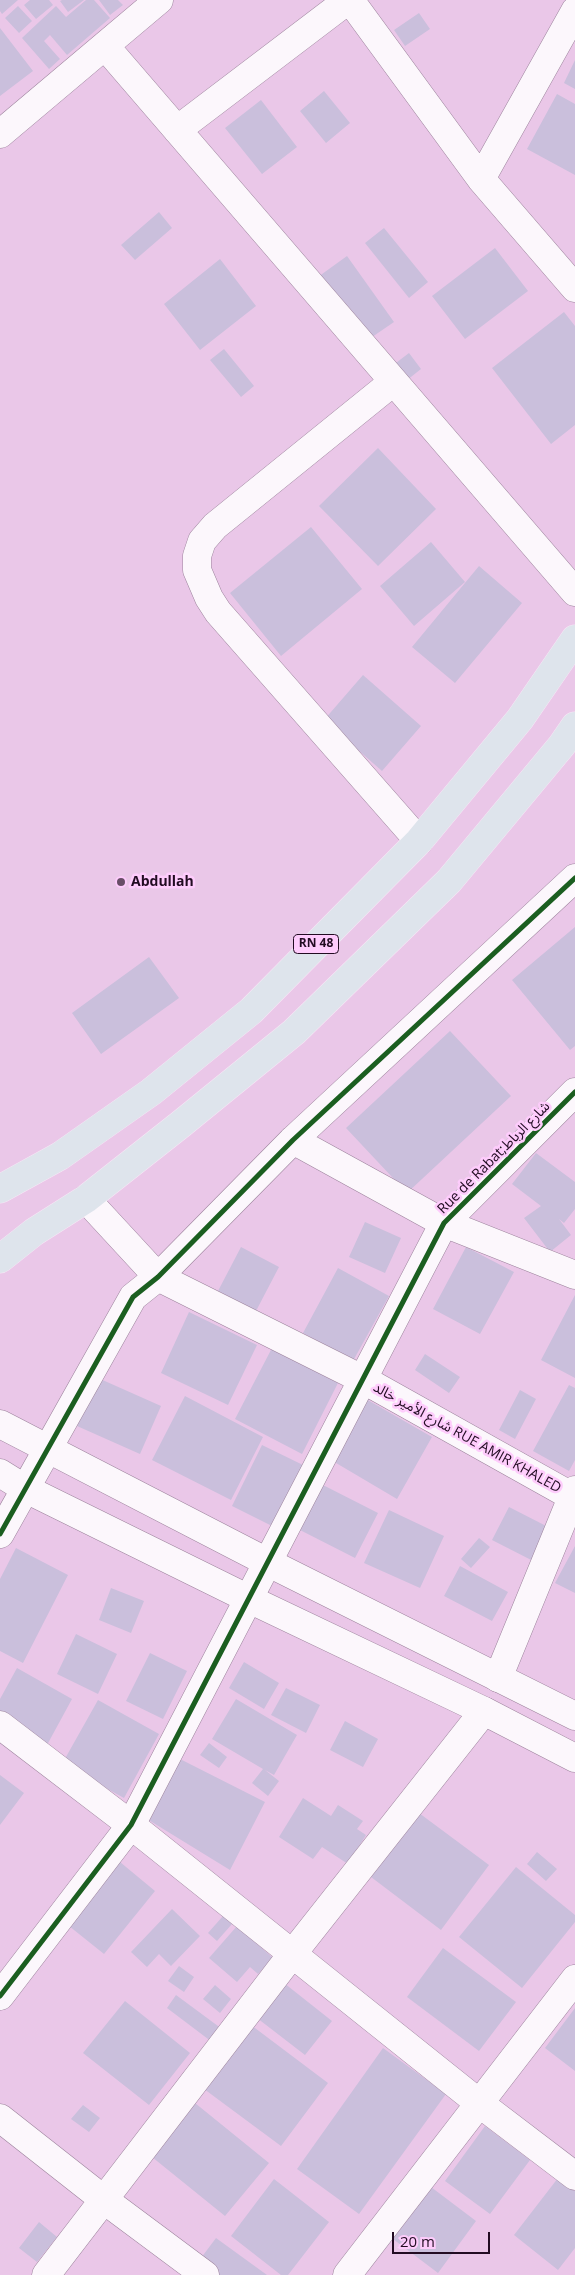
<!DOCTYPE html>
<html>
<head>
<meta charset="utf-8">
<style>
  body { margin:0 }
  #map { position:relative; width:575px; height:2275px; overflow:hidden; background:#eac7e8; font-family:"Open Sans",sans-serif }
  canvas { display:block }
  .scale { position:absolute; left:392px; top:2232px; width:98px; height:22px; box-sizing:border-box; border:2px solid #220c22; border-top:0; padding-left:6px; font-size:15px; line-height:18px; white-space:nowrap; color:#220c22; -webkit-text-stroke:4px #feccfc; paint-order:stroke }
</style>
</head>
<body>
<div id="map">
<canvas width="575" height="2275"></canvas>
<div class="scale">20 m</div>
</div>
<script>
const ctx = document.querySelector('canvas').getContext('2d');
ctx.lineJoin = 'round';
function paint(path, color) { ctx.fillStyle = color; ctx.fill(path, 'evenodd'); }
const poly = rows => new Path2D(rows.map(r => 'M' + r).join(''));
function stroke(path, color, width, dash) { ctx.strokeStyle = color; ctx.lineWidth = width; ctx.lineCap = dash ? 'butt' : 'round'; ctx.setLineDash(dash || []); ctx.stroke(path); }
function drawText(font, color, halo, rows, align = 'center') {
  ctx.font = font + ' "Open Sans","Noto Sans Arabic",sans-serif'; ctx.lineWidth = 5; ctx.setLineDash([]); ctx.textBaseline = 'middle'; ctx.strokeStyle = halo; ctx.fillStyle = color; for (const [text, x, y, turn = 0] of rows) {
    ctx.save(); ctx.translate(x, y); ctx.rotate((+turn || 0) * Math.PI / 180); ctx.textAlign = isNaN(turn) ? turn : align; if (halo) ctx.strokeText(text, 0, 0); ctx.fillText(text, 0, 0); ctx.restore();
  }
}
const building = poly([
  [0,0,18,0,2,14,0,11],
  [30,0,49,0,53,5,36,19,24,5],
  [62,0,84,0,68,12,60,1],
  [86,0,94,0,110,18,67,55,50,35,44,41,60,59,49,69,22,38,56,6,66,17],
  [99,0,118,0,123,5,110,15],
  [18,6,32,21,19,33,5,18],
  [419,13,430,29,405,46,394,30],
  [0,28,33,71,0,96],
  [575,60,575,89,564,83],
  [324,91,350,123,326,143,300,111],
  [557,94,575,104,575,175,527,149],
  [261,100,297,147,262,174,225,128],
  [159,212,172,228,135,260,121,245],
  [384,228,428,282,409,298,365,243],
  [495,248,528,291,465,339,432,296],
  [347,256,394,322,359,346,311,282],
  [220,259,256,306,200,350,164,304],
  [564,312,575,326,575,425,551,444,492,368],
  [224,349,254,386,241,397,210,360],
  [409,353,421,369,397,388,384,372],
  [378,448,436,509,378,566,319,506],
  [311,527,362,589,281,656,230,593],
  [431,542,465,582,414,626,380,586],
  [479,566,522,603,455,683,412,647],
  [363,675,421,726,382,771,324,720],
  [575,927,575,1046,570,1050,512,980],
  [149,957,179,998,101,1054,72,1013],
  [450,1031,511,1096,407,1193,346,1128],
  [536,1153,575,1182,575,1209,564,1223,559,1219,571,1235,550,1252,524,1218,541,1206,512,1184],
  [365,1222,401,1238,385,1273,349,1257],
  [241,1247,279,1267,256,1311,218,1291],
  [466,1247,514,1272,480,1334,433,1309],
  [338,1268,389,1296,353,1361,303,1333],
  [575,1295,575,1378,541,1360],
  [189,1312,257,1345,228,1405,161,1373],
  [272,1348,338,1383,302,1454,235,1419],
  [425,1354,460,1377,449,1393,415,1370],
  [98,1378,161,1406,140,1454,77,1426],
  [569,1385,575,1388,575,1460,569,1471,533,1451],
  [520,1390,536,1399,515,1439,499,1430],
  [185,1396,263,1437,231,1500,152,1460],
  [366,1399,432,1437,397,1499,331,1460],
  [262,1445,303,1465,272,1526,232,1506],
  [321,1484,378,1513,355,1558,298,1529],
  [509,1507,556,1531,539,1564,492,1540],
  [389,1510,444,1536,420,1588,364,1563],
  [479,1538,490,1547,471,1568,461,1559],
  [575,1546,575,1593,555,1583],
  [16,1548,68,1575,23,1663,0,1651,0,1579],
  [460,1566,508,1592,492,1621,444,1596],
  [111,1588,144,1601,131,1633,99,1620],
  [76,1634,117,1654,98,1694,57,1674],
  [150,1653,187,1671,163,1719,126,1701],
  [244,1662,279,1683,264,1709,229,1688],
  [17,1668,72,1699,47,1745,0,1719,0,1699],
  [286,1688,320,1705,306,1733,271,1715],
  [236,1699,297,1735,274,1775,265,1770,279,1781,268,1796,252,1783,263,1769,212,1739],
  [98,1700,159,1734,124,1798,62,1764],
  [345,1721,378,1739,363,1767,330,1750],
  [209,1743,227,1757,219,1768,200,1755],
  [180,1759,265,1802,230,1870,147,1819],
  [0,1775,24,1793,0,1825],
  [303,1798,331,1816,338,1805,363,1821,357,1829,366,1835,348,1864,322,1847,313,1859,279,1837],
  [419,1813,489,1865,441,1930,371,1877],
  [537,1852,557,1869,546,1881,527,1864],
  [120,1862,155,1891,104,1954,69,1926],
  [516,1867,575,1915,575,1922,522,1988,459,1937],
  [172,1909,200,1936,171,1966,159,1954,147,1967,131,1952],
  [223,1916,232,1924,217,1941,208,1933],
  [237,1926,273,1958,258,1974,250,1967,237,1982,209,1958],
  [443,1948,516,2002,479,2051,407,1997],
  [179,1966,194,1977,184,1992,168,1981],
  [284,1983,332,2021,305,2055,257,2018],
  [215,1985,231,1999,220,2013,203,1999],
  [176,1995,222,2029,212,2042,167,2008],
  [125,2001,190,2053,149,2105,83,2053],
  [575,2008,575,2071,545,2048],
  [247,2022,328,2083,281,2146,200,2086],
  [383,2048,446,2094,359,2214,297,2169],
  [195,2103,269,2163,225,2216,152,2157],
  [83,2105,100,2118,89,2132,71,2119],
  [485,2126,530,2160,490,2214,445,2181],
  [558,2178,575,2191,575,2248,558,2270,514,2235],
  [274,2179,329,2222,288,2275,281,2275,231,2236],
  [431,2187,476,2221,438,2273,393,2239],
  [39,2222,57,2237,37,2262,19,2248],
  [216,2238,267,2275,216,2275,198,2262]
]);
const minor = poly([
  [350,0,481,179,575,288],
  [105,46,575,592],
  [177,130,348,0],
  [0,134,159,0],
  [481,179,575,11],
  [393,382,215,526,202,541,197,556,197,570,209,598,218,612,419,841],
  [293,1140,444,1223,575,1275],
  [86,1199,158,1277,364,1380,575,1498],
  [0,1534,133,1297,158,1277,293,1140,575,878],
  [498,1678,575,1490],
  [0,1725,131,1825,479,2103,575,2176],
  [0,1996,131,1825,444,1223,575,1092],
  [0,2118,103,2199,205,2275],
  [46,2275,293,1953,484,1711],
  [347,2275,575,1979]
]);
const secondary = poly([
  [0,1424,269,1563,575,1716],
  [0,1473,24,1488,249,1599,484,1711,575,1758]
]);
const trunk = poly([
  [0,1189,60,1156,151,1092,251,1011,419,841,520,719,575,639],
  [0,1259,34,1232,86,1199,181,1124,294,1032,449,881,562,745,575,726]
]);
const cycleway = poly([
  [0,1534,133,1297,158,1277,293,1140,575,878],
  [0,1996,131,1825,444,1223,575,1092]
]);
const markers = [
  [121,882,5,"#684d67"]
];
const shields = [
  [316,944,45]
];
const shieldNames = [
  ["RN 48",316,944]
];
const poiNames = [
  ["Abdullah",131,882]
];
const streetNames = [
  ["Rue de Rabat;شارع الرباط",494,1158,-45],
  ["شارع الأمير خالد RUE AMIR KHALED",467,1438,29]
];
paint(building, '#cabfdc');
stroke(minor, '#9c839c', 29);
stroke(secondary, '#9c839c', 29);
stroke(trunk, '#f6e6f5', 29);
stroke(minor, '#fcf7fc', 28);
stroke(secondary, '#fcf7fc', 28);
stroke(trunk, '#dee4ec', 28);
stroke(cycleway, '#1b5e20', 5);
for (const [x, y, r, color] of markers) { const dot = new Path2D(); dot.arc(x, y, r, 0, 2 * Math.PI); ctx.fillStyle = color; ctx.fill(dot); stroke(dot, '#feccfc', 2); }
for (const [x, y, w] of shields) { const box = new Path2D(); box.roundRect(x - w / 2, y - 9.5, w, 19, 4); ctx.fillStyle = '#feccfc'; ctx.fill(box); stroke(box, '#220c22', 1); }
drawText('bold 12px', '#220c22', null, shieldNames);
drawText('bold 14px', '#220c22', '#feccfc', poiNames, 'left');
drawText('14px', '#220c22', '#feccfc', streetNames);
</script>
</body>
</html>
